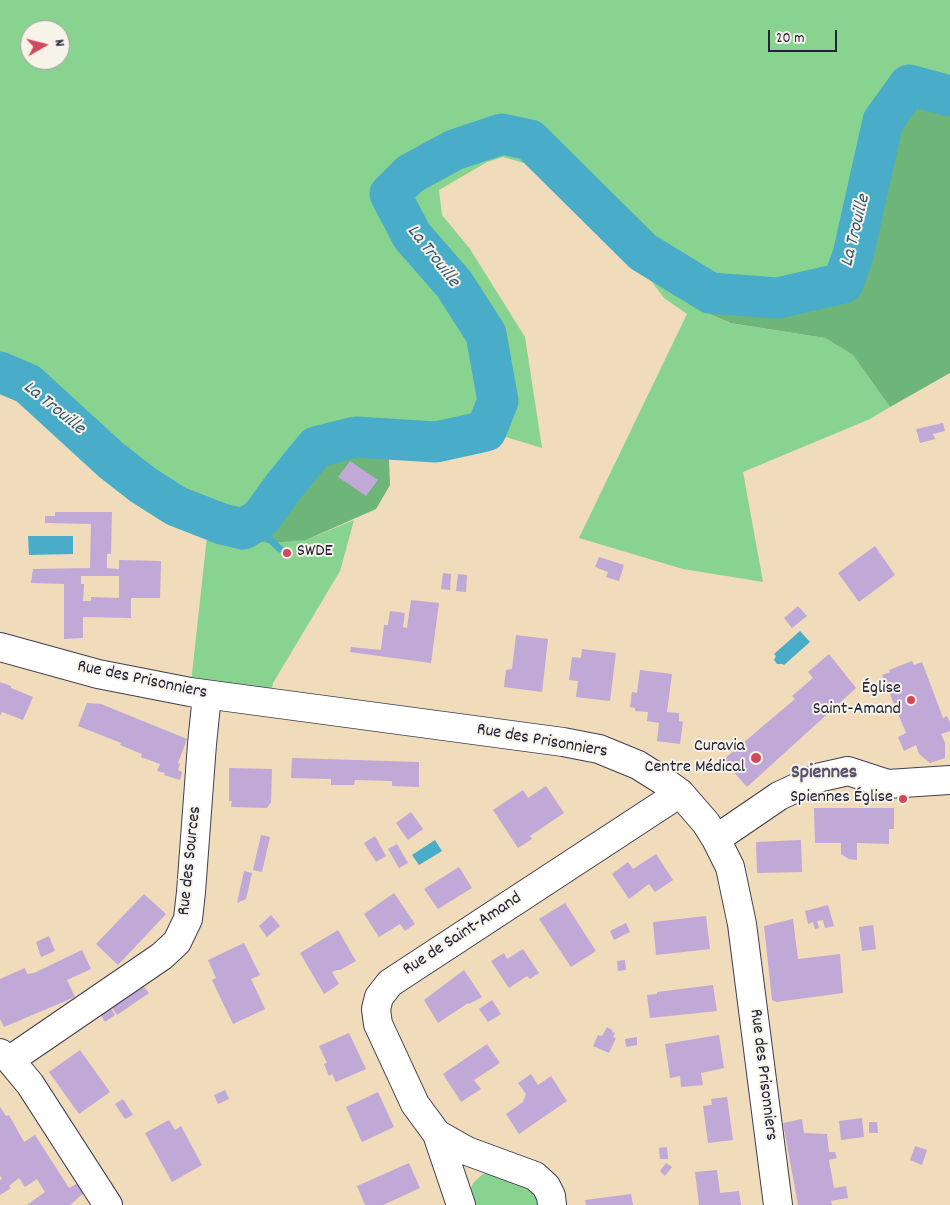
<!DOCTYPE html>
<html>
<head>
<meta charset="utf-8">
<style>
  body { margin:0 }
  #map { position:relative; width:950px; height:1205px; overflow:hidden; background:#f0dbba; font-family:Dekko,sans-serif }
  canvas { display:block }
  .north { position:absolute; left:20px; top:20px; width:50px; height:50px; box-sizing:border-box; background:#f7f3e8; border:1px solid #a29fa3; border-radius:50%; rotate:82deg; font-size:14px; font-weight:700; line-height:20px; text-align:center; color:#22223b }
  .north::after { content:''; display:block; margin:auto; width:18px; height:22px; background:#d1495b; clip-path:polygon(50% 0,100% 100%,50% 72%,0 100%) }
  .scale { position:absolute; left:768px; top:30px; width:69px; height:22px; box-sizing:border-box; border:2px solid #22223b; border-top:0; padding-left:6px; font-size:15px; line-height:18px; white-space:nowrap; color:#22223b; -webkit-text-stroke:4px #f7f3e8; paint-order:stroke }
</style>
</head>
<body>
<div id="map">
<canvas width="950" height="1205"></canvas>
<div class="north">N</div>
<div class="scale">20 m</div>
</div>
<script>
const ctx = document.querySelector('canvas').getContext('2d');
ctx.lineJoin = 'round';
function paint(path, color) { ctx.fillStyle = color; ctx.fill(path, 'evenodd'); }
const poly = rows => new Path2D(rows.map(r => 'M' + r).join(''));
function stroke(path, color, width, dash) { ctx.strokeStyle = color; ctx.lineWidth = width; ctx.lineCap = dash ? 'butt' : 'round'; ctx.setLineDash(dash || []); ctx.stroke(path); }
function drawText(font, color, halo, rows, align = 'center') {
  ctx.font = font + ' Dekko,sans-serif'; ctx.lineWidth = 4; ctx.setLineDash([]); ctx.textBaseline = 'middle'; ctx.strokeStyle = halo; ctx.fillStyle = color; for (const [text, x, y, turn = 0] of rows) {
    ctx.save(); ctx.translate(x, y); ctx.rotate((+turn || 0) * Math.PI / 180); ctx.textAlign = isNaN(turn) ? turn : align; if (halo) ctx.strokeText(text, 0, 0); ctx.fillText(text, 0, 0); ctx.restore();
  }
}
const green = poly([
  [0,0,950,0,950,80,938,75,864,206,843,283,778,298,710,293,710,314,729,323,825,338,853,355,890,407,870,419,743,472,763,582,683,569,579,538,687,314,664,298,652,282,524,163,503,157,487,162,439,190,442,215,470,249,525,337,542,448,486,431,436,442,356,437,316,447,284,486,260,519,306,540,354,520,340,571,273,683,269,704,190,692,209,518,176,506,143,485,111,460,28,384,0,384],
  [30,30,60,30,60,60,30,60],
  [495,1172,527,1180,542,1205,471,1205,469,1194,473,1183,483,1174]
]);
const forest = poly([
  [938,75,950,80,950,373,890,407,853,355,825,338,730,323,710,314,710,293,778,298,843,283,853,255,883,121,909,85],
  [356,437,375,438,389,459,390,485,376,509,306,540,268,543,252,539,243,529,260,519,284,486,316,447]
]);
const water = poly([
  [28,536,73,536,73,554,29,555],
  [800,631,810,642,784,665,782,664,777,664,774,660,776,656,774,654],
  [435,840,442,851,419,865,412,855]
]);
const stream = poly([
  [252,523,280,549]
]);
const river = poly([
  [0,372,28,384,111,460,143,485,176,506,222,524,243,529,260,519,284,486,316,447,356,437,436,442,486,431,498,401,486,334,454,284,412,236,390,194,410,174,454,150,502,134,530,140,643,252,710,293,778,298,843,283,853,255,883,121,909,85,950,96]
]);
const building = poly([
  [943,423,945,431,933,434,935,439,920,443,916,429],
  [350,461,378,480,366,496,338,477],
  [55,512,112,512,111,554,107,554,107,568,119,569,119,560,161,561,160,598,131,598,131,618,83,617,83,638,64,639,64,584,31,583,33,569,90,568,91,524,45,523,45,516,55,516],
  [81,576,119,576,119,598,91,597,91,601,83,601,84,584,81,584],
  [875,546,895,575,859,602,838,573],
  [288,547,294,553,285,560,280,554],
  [599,557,624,565,619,581,606,577,608,572,595,567],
  [443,573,451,574,450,590,441,589],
  [458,574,467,575,466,592,456,591],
  [411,600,439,603,431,663,350,652,351,647,381,650,384,625,388,625,390,611,405,613,403,627,407,628],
  [798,606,807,616,792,628,784,618],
  [516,635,548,639,542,692,504,687,506,670,512,669],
  [582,649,616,653,610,701,576,697,578,681,569,680,572,657,581,658],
  [829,654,856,688,747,787,723,760,795,699,792,696,813,678,808,672],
  [912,661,914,665,922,662,943,718,947,716,950,723,950,731,941,734,945,743,945,758,930,763,919,754,916,745,904,751,898,737,906,733,882,675,890,672,889,670],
  [640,670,672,674,667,712,679,713,679,721,683,722,680,744,657,741,659,723,647,721,648,712,635,711,635,708,630,707,632,692,637,693],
  [0,682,11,686,11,688,33,697,23,720,2,712,0,716],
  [87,703,101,704,187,739,178,763,180,764,178,770,182,772,180,780,164,775,165,773,157,771,160,764,141,757,142,754,120,745,121,743,78,726],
  [292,758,419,762,419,787,392,786,392,781,355,780,354,785,331,785,331,779,291,778],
  [229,768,272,769,271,802,267,808,231,807,232,801,229,801],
  [546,786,564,813,530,836,532,839,518,848,493,810,523,790,528,798],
  [814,808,894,808,894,829,889,829,889,844,857,843,857,860,849,859,841,854,841,843,815,843],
  [411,812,423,829,408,840,396,823],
  [261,835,270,837,262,872,253,870],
  [375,836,386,856,376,862,364,843],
  [801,840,802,872,757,873,756,842],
  [397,844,408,863,399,868,388,849],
  [656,854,673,880,655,892,649,884,629,899,612,874,628,862,633,869],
  [459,867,472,888,438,909,424,889],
  [244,871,252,873,246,899,237,903],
  [394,893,415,924,405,931,400,924,379,937,364,914],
  [144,894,166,914,118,965,96,944],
  [565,903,596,951,571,967,539,919],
  [828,905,834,926,825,928,823,920,817,921,819,928,815,929,813,922,808,924,805,911],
  [271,915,280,926,267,937,259,926],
  [706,916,710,949,656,955,653,922],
  [793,919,798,959,840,954,843,993,776,1002,772,1000,764,926],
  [626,923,630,932,614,940,610,931],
  [873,925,876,949,862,951,859,927],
  [338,930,356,961,340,970,337,970,332,972,339,984,324,994,300,953],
  [49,936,55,951,41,957,36,942],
  [244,943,260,975,251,979,265,1009,233,1024,212,980,216,978,208,960],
  [523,949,539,973,530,979,527,976,509,988,491,961,504,953,507,959],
  [82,950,91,969,67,980,75,997,4,1027,0,1019,0,979,25,968,27,974,34,973],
  [625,960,626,970,618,971,617,961],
  [464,970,482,997,469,1004,468,1003,438,1023,424,1000],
  [141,983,149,993,117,1015,110,1005],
  [713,985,717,1011,650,1018,647,995,657,994,657,992],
  [492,1000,501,1014,488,1022,479,1009],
  [110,1007,115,1015,105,1022,100,1014],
  [607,1027,613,1031,612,1032,615,1033,613,1037,616,1038,609,1053,593,1046,598,1035,602,1036],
  [349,1033,366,1069,336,1082,332,1074,329,1076,324,1064,327,1063,319,1046],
  [719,1035,724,1068,701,1073,703,1085,681,1087,680,1076,670,1078,665,1044],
  [637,1037,637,1045,626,1047,625,1039],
  [487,1044,500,1063,474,1080,481,1089,461,1102,443,1074],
  [80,1050,110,1092,79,1114,49,1072],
  [531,1074,538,1085,551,1076,567,1101,519,1134,506,1114,523,1102,526,1094,518,1083],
  [225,1090,229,1099,218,1104,214,1095],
  [378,1092,394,1127,362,1142,346,1107],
  [727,1097,733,1140,708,1143,703,1106,712,1105,711,1099],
  [123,1099,133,1115,125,1119,115,1104],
  [0,1107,6,1116,9,1115,24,1142,35,1135,69,1188,78,1183,85,1192,70,1205,27,1205,45,1192,37,1179,25,1187,19,1178,9,1186,11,1188,0,1195,0,1180,2,1179,0,1175],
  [862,1118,864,1137,841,1140,839,1121],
  [802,1119,804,1133,827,1134,829,1152,835,1152,837,1158,829,1160,834,1188,846,1186,848,1198,831,1201,832,1205,798,1205,783,1123],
  [169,1120,175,1130,181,1126,202,1165,172,1182,145,1133],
  [869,1122,877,1122,878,1133,869,1133],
  [915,1146,927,1150,922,1165,910,1160],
  [667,1147,668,1159,660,1159,659,1148],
  [409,1163,420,1188,383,1205,365,1205,357,1186],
  [666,1163,672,1167,665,1176,660,1171],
  [717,1170,720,1193,739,1191,741,1205,699,1205,695,1172],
  [631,1194,633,1205,586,1205,585,1200]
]);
const minor = poly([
  [0,647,98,674,190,692,563,742,599,749,638,765,665,782,680,793,706,823,716,839,730,867,742,924,778,1205],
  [716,839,779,796,817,778,848,771,888,784,950,780],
  [0,1053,10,1060,30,1084,108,1205],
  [10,1060,162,956,177,942,188,919,191,892,202,744,207,695],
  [437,1134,467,1151,535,1176,546,1186,551,1196,552,1205],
  [461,1205,437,1134,415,1104,378,1024,376,1009,379,997,390,983,680,793]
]);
const markers = [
  [287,553,5,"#d1495b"],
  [911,700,5,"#d1495b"],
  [756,758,6,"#d1495b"],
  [903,799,5,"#d1495b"]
];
const poiNames = [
  ["SWDE",297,553,"left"],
  ["Église",901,690],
  ["Saint-Amand",901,711],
  ["Curavia",745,748],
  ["Centre Médical",745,769],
  ["Spiennes Église",893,799]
];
const streetNames = [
  ["Rue des Prisonniers",142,681,12],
  ["Rue des Prisonniers",542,742,10],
  ["Rue des Sources",191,861,-84],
  ["Rue de Saint-Amand",463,935,-33],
  ["Rue des Prisonniers",762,1075,83]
];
const waterNames = [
  ["La Trouille",857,231,-76],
  ["La Trouille",432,257,52],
  ["La Trouille",53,409,39]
];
const quarterNames = [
  ["Spiennes",824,774]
];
paint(green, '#88d390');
paint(forest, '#6eb57a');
paint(water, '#49acc8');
stroke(stream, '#49acc8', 7);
stroke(river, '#49acc8', 41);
paint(building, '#c0a8d7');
stroke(minor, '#413e4e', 30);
stroke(minor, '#fff', 28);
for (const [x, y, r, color] of markers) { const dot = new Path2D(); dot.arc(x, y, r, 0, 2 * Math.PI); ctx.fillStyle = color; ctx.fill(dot); stroke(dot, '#f7f3e8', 2); }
drawText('18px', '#22223b', '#f7f3e8', poiNames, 'right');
drawText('18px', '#22223b', '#f7f3e8', streetNames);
drawText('italic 19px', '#325973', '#f7f3e8', waterNames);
drawText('bold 20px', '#595172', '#f7f3e8', quarterNames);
</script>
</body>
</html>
